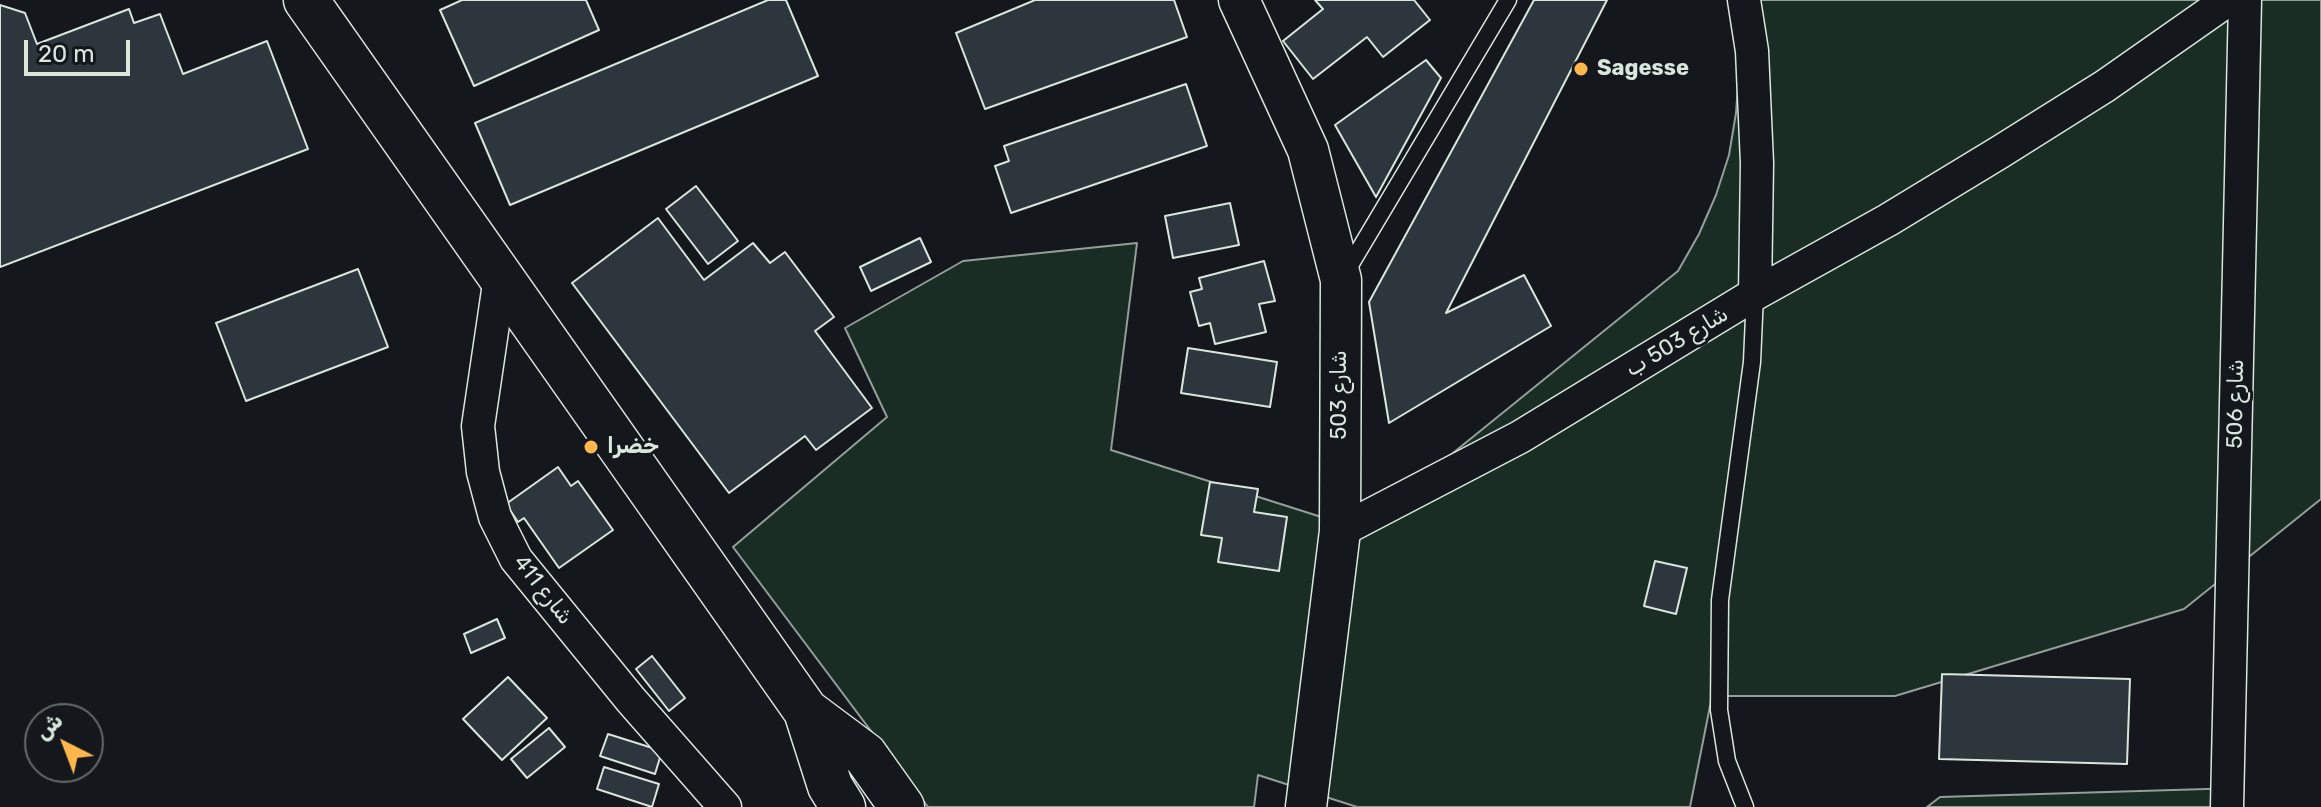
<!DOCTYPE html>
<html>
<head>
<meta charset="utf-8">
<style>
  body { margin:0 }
  #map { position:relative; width:2321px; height:807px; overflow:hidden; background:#14181c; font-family:Rubik,Cairo,sans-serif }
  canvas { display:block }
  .north { position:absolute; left:24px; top:703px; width:80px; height:80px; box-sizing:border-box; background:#14181c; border:2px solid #626a69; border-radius:50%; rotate:318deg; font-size:22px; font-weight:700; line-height:32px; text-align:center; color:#d8e6dc }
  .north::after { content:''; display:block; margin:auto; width:28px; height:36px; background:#ffb74d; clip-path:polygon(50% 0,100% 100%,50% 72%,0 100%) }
  .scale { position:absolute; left:24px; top:40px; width:106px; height:36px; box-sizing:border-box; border:4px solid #d8e6dc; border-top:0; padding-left:10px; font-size:24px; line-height:28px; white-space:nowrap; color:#d8e6dc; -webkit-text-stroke:6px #14181c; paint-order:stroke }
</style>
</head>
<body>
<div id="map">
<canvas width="2321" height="807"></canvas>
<div class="north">ش</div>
<div class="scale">20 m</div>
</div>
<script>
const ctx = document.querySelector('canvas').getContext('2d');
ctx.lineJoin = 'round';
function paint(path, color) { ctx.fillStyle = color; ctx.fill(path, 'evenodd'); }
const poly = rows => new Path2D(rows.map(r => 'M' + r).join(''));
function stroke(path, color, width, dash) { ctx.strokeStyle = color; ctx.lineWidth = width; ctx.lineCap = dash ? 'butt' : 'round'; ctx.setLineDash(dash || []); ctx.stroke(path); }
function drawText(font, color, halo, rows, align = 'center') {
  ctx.font = font + ' Rubik,Cairo,sans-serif'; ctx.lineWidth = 6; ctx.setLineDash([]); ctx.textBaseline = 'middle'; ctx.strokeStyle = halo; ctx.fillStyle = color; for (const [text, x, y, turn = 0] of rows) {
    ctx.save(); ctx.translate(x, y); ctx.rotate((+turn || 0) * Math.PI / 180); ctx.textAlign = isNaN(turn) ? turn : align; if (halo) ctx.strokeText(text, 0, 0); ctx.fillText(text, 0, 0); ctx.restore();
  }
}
const green = poly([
  [1732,0,2321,0,2321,499,2184,609,1895,696,1712,696,1690,807,1357,807,1258,775,1254,807,928,807,733,547,887,417,845,328,963,261,1137,243,1111,450,1359,529,1678,271,1699,234,1716,195,1729,155,1736,113,1739,71,1732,0],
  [2240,788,2239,807,1927,807,1940,797,2240,788]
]);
const building = poly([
  [462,0,586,0,599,30,474,86,440,10,462,0],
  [768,0,786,0,818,76,510,205,475,123,768,0],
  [1035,0,1174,0,1187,37,985,109,956,33,1035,0],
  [1315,0,1414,0,1430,20,1383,57,1367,37,1313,79,1283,41,1323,9,1315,0],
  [1534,0,1607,0,1446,313,1524,275,1551,326,1389,423,1369,302,1534,0],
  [0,5,25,13,37,44,129,9,134,23,160,14,183,74,267,41,308,149,0,267,0,5],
  [1426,60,1441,78,1376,197,1335,125,1426,60],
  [1186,84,1207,146,1011,213,995,166,1009,161,1004,146,1186,84],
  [696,186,738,241,708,264,666,209,696,186],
  [1230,203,1239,245,1173,258,1165,216,1230,203],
  [658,218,704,280,753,243,770,263,785,252,834,317,815,331,872,408,816,450,805,436,729,493,572,283,658,218],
  [920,238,931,262,871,291,860,267,920,238],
  [1264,261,1275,301,1259,304,1266,332,1215,344,1210,323,1199,326,1190,292,1202,289,1199,278,1264,261],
  [358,269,388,347,246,401,216,323,358,269],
  [1188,348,1277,362,1270,407,1181,393,1188,348],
  [558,467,571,486,578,481,613,530,559,568,524,518,518,522,506,504,558,467],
  [1210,482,1258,489,1254,512,1287,517,1279,571,1218,562,1222,538,1201,535,1210,482],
  [1655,561,1687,568,1676,614,1644,606,1655,561],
  [497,619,505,638,471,653,464,634,497,619],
  [652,656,685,698,669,711,636,669,652,656],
  [1942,674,2130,679,2127,764,1939,759,1942,674],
  [508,677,547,718,502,760,463,719,508,677],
  [549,728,565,747,527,778,511,759,549,728],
  [608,734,662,751,655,774,600,756,608,734],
  [604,767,659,784,652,807,597,789,604,767]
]);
const service = poly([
  [1346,272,1508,0],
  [1745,807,1727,761,1719,710,1720,600,1752,362,1755,294]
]);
const minor = poly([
  [500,277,478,426,483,472,495,517,516,559,631,700,725,807],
  [1755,294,1888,220,2000,152,2105,86,2228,0],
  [1340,531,1520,437,1755,294,1757,163,1752,51,1744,0],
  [2227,807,2245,0]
]);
const tertiary = poly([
  [1239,0,1308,150,1341,280,1340,531,1306,807]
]);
const secondary = poly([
  [306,0,806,711,830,786,843,807],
  [806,711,865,755,902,807]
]);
const markers = [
  [1581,69,8,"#ffb74d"],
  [591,447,8,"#ffb74d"]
];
const poiNames = [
  ["Sagesse",1597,69],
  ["خضرا",607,447]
];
const streetNames = [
  ["شارع 503 ب",1677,342,-31],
  ["شارع 503",1340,395,-90],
  ["شارع 506",2236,404,-89],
  ["شارع 411",543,590,52]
];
paint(green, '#1a2d24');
stroke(green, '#939e99', 2);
paint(building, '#2c363c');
stroke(building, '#d8e6dc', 2);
stroke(service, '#d8e6dc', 19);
stroke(minor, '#d8e6dc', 35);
stroke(tertiary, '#d8e6dc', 43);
stroke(secondary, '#d8e6dc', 47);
stroke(service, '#14181c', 16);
stroke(minor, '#14181c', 32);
stroke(tertiary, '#14181c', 40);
stroke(secondary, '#14181c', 44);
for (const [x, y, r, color] of markers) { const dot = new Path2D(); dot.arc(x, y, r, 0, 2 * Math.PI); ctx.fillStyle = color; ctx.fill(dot); stroke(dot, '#14181c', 3); }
drawText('bold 22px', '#d8e6dc', '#14181c', poiNames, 'left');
drawText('22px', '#d8e6dc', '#14181c', streetNames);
</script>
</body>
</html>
